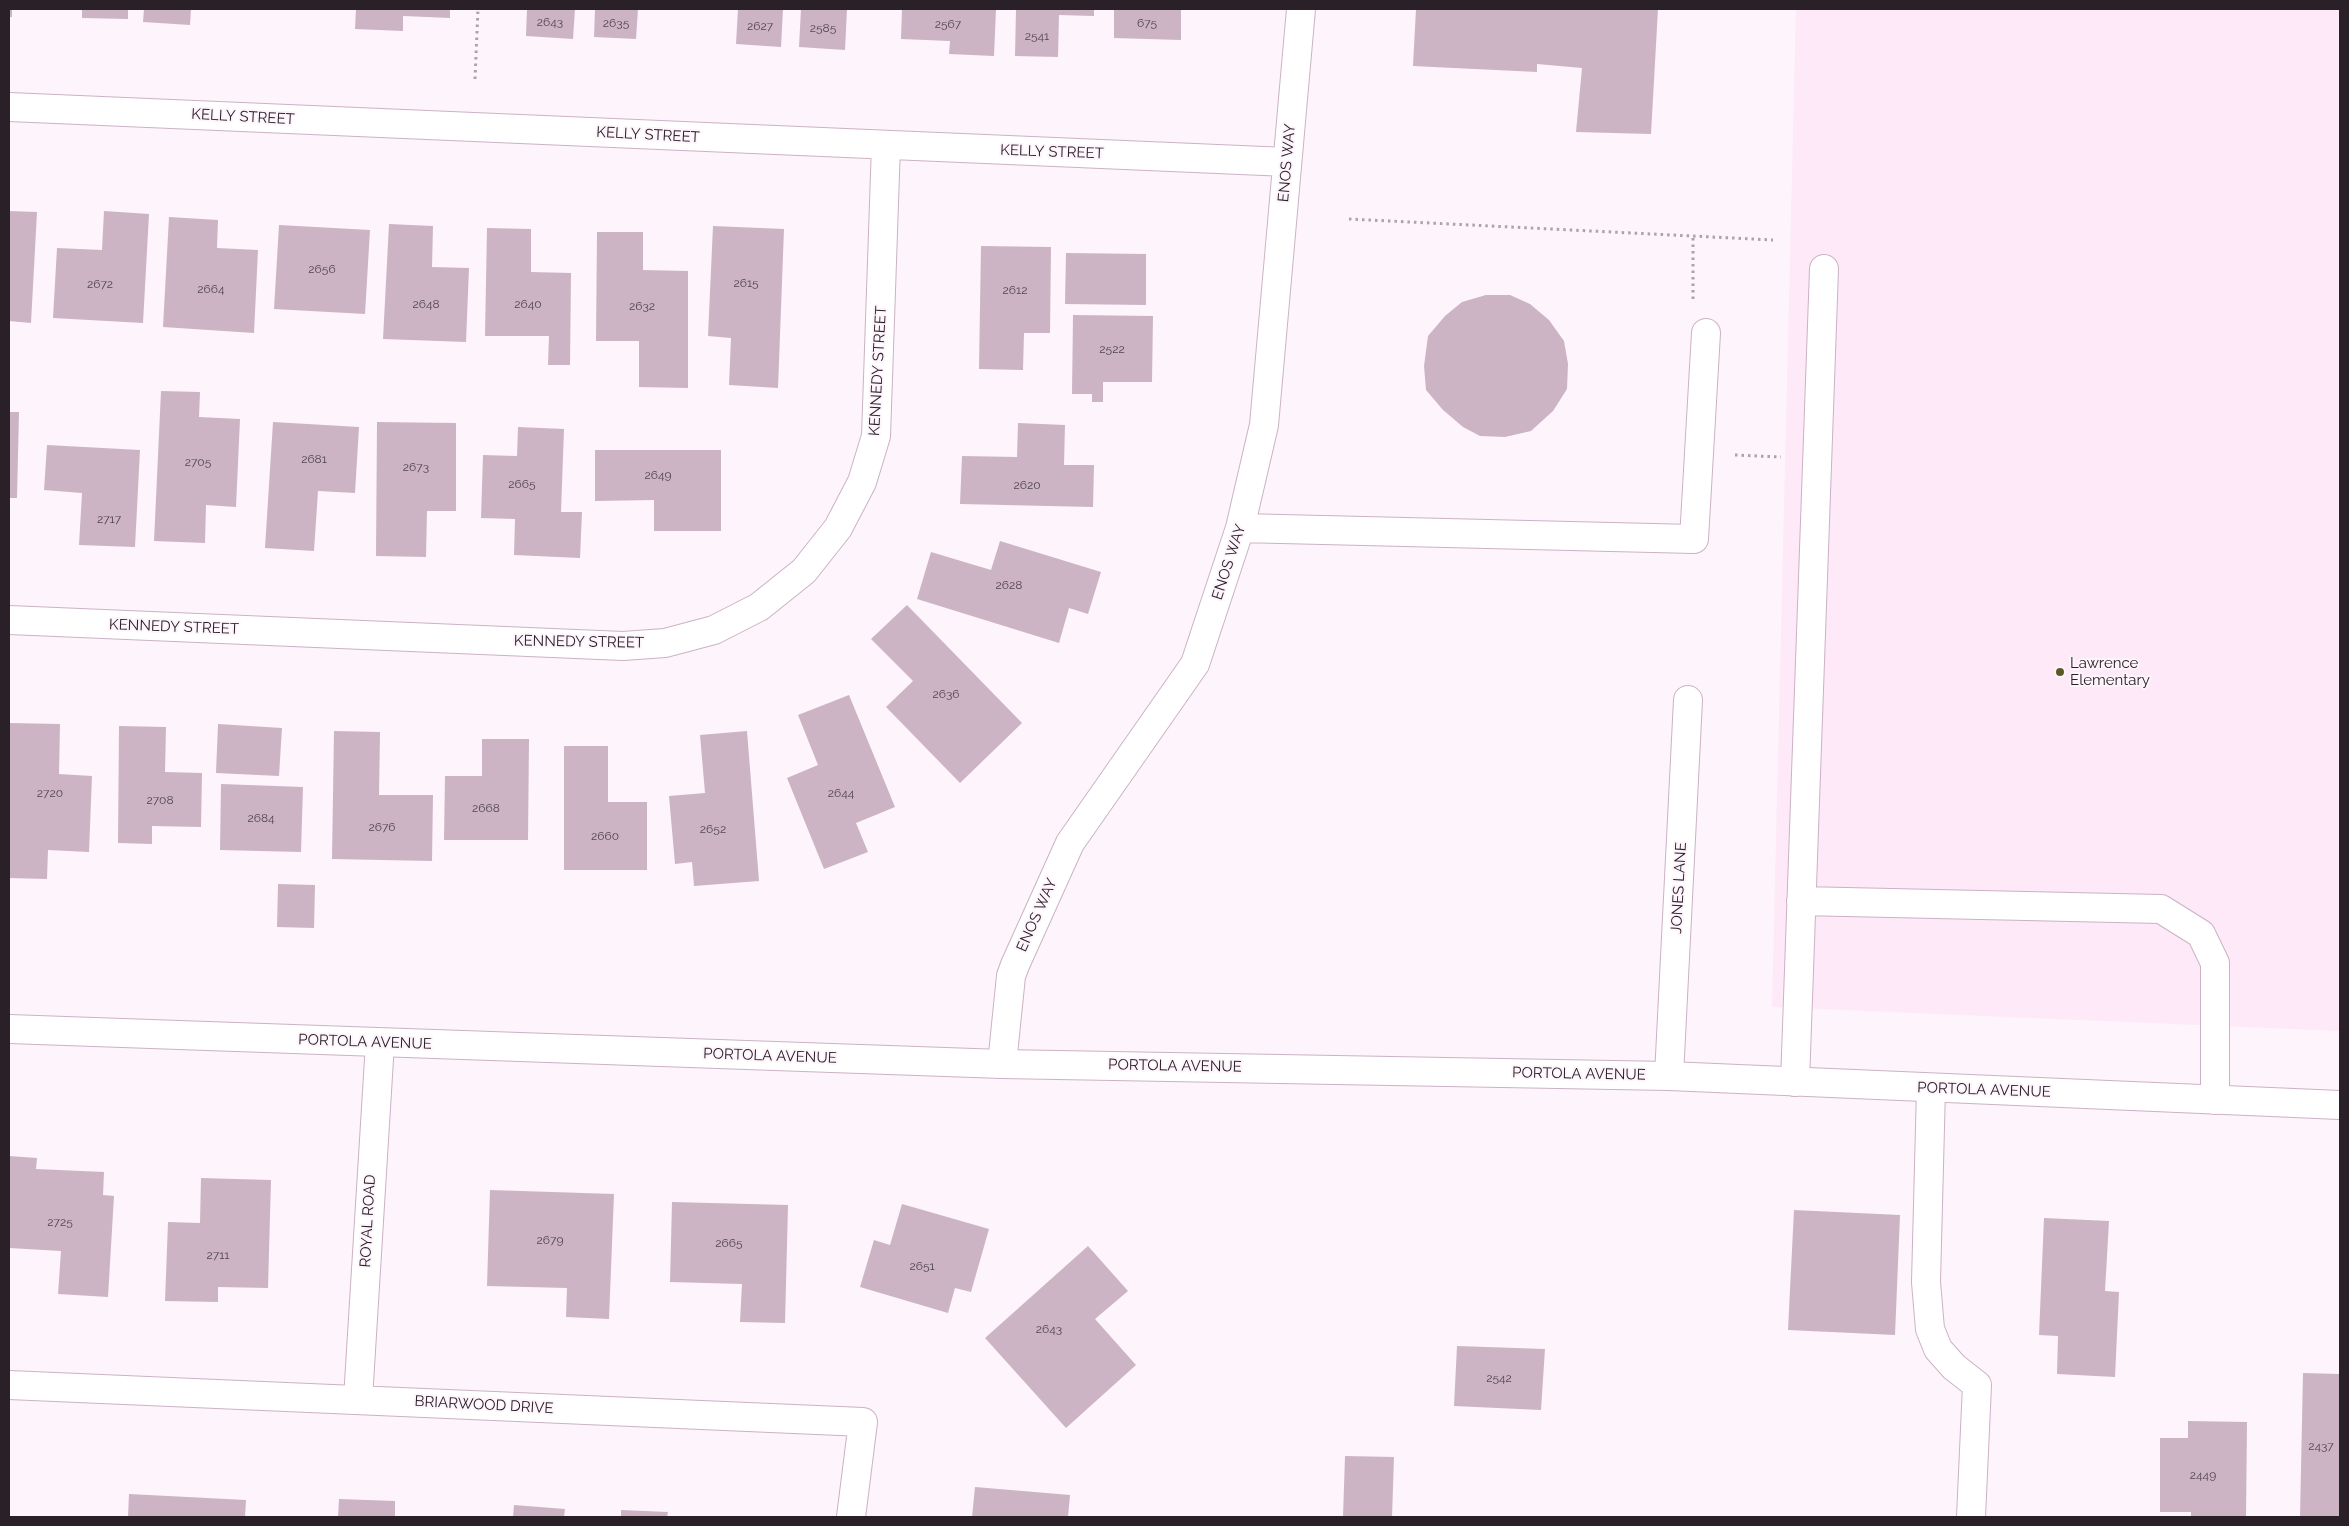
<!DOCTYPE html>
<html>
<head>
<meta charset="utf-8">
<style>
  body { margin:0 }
  #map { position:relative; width:2349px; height:1526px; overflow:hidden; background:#fef4fb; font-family:Raleway,sans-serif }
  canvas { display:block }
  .frame { position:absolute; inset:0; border:10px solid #2a2128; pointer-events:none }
</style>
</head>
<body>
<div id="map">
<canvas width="2349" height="1526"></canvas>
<div class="frame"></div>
</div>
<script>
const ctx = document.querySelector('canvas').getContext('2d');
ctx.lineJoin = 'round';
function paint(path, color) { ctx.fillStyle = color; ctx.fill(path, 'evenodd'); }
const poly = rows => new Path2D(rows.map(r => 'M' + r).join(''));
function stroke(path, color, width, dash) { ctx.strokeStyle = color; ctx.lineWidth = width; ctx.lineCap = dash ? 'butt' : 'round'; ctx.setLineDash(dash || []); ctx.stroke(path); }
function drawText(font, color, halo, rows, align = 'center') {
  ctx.font = font + ' Raleway,sans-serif'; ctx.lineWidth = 4; ctx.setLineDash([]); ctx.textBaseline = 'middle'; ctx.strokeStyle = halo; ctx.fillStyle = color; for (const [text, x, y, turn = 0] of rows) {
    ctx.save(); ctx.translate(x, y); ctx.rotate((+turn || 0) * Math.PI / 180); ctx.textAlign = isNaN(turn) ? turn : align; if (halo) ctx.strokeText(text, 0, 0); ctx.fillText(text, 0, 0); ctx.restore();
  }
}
const built = poly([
  [1796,9,2340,9,2340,1031,1772,1007]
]);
const building = poly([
  [9,9,12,9,12,17,9,17],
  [82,9,128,9,128,19,82,18],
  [144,9,191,9,190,25,143,22],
  [356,9,450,9,450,18,403,16,403,31,355,29],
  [527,9,575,9,573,39,526,36],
  [595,9,638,9,636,39,594,37],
  [738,9,783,9,781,47,736,44],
  [801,9,847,9,845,50,799,47],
  [902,9,996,9,994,56,949,54,950,41,901,39],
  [1016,9,1094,9,1094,16,1059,15,1058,57,1015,56],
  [1114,9,1181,9,1181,40,1114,38],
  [1416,9,1658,9,1651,134,1576,132,1582,68,1537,64,1537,72,1413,66],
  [9,211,37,212,31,323,9,321],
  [104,211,149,214,143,323,53,318,57,248,102,250],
  [169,217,218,220,217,248,258,250,254,333,163,327],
  [389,224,433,226,432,267,469,268,466,342,383,339],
  [279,225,370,230,365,314,274,309],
  [713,226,784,229,778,388,729,385,731,338,708,336],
  [487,228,531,229,531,272,571,273,570,365,548,365,549,336,485,336],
  [597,232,643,232,643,270,688,271,688,388,639,387,639,341,596,341],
  [981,246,1051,247,1050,333,1024,333,1023,370,979,369],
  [1066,253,1146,254,1146,305,1065,304],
  [1486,295,1510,295,1530,304,1549,320,1564,341,1568,364,1567,389,1553,411,1531,431,1505,437,1480,436,1463,427,1443,410,1426,390,1424,366,1428,336,1445,316,1462,302],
  [1073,315,1153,316,1152,382,1103,382,1103,402,1092,402,1092,394,1072,394],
  [161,391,200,392,199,417,240,419,236,507,206,505,205,543,154,541],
  [9,412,19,412,17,498,9,498],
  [273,422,359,427,355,493,318,491,314,551,265,548],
  [377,422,456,423,456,511,427,511,426,557,376,556],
  [1018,423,1065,425,1064,465,1094,465,1093,507,960,504,962,456,1017,457],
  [518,427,564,429,561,512,582,512,580,558,514,555,515,519,481,518,483,455,517,456],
  [47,445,140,450,135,547,79,545,82,493,44,490],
  [595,450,721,450,721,531,654,531,654,500,595,501],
  [1000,541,1101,572,1088,614,1069,608,1059,643,917,599,931,552,991,570],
  [907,605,1022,723,960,783,886,707,913,681,871,639],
  [849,695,895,807,856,823,868,852,824,869,787,778,818,765,798,715],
  [10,723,60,724,59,774,92,776,89,852,48,850,47,879,9,878],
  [218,724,282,728,279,776,216,773],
  [119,726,166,727,165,772,202,773,201,827,152,826,152,844,118,843],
  [334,731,380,732,379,795,433,795,432,861,332,859],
  [747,731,759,881,694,886,692,862,675,864,669,796,705,793,700,735],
  [482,739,529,739,528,840,444,840,445,776,482,776],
  [564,746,608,746,608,802,647,802,647,870,564,870],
  [221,784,303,787,301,852,220,850],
  [278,884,315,885,314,928,277,927],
  [9,1156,37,1158,36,1169,104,1172,103,1195,114,1196,108,1297,58,1294,61,1251,9,1248],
  [201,1178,271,1180,268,1288,218,1287,218,1302,165,1301,168,1222,200,1223],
  [490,1190,614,1194,609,1319,566,1317,567,1288,487,1286],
  [672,1202,788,1205,785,1323,740,1322,742,1284,670,1282],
  [902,1204,989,1229,971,1292,955,1288,948,1313,860,1287,874,1240,890,1245],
  [1794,1210,1900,1215,1895,1335,1788,1330],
  [2044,1218,2109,1221,2105,1291,2119,1292,2115,1377,2057,1374,2058,1336,2039,1335],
  [1088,1246,1128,1291,1095,1319,1136,1365,1066,1428,985,1338],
  [1457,1346,1545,1349,1541,1410,1454,1406],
  [2303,1373,2340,1374,2340,1517,2300,1517],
  [2188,1421,2247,1422,2246,1517,2191,1517,2191,1512,2160,1512,2160,1438,2188,1438],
  [1345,1456,1394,1457,1392,1517,1343,1517],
  [975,1487,1070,1495,1068,1517,972,1517],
  [129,1494,246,1500,245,1517,128,1517],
  [339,1499,395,1501,395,1517,338,1517],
  [514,1505,565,1509,564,1517,513,1517],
  [621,1510,668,1512,667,1517,621,1517]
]);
const path = poly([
  [475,79,478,9],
  [1349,219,1773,240],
  [1693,299,1693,235],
  [1735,455,1781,457]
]);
const minor = poly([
  [9,107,1287,162],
  [1240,528,1694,539,1706,333],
  [9,620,623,646,665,643,714,630,759,607,804,571,838,528,862,482,876,436,886,145],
  [1801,901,2161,909,2201,934,2215,963,2215,1100],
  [1002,1064,1011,976,1015,965,1070,843,1195,664,1240,528,1264,425,1301,9],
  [1669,1076,1688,700],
  [1795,1082,1824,269],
  [1931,1088,1926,1282,1930,1329,1938,1349,1954,1367,1977,1385,1971,1517],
  [9,1385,863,1422,851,1517],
  [358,1399,380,1043]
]);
const major = poly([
  [9,1029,1002,1064,1669,1076,2340,1105]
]);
const markers = [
  [2060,672,5,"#5d5925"]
];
const numberNames = [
  ["2643",550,22],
  ["2635",616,23],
  ["675",1147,23],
  ["2567",948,24],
  ["2627",760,26],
  ["2585",823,28],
  ["2541",1037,36],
  ["2656",322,269],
  ["2615",746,283],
  ["2672",100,284],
  ["2664",211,289],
  ["2612",1015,290],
  ["2648",426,304],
  ["2640",528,304],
  ["2632",642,306],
  ["2522",1112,349],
  ["2681",314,459],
  ["2705",198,462],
  ["2673",416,467],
  ["2649",658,475],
  ["2665",522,484],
  ["2620",1027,485],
  ["2717",109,519],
  ["2628",1009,585],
  ["2636",946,694],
  ["2720",50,793],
  ["2644",841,793],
  ["2708",160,800],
  ["2668",486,808],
  ["2684",261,818],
  ["2676",382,827],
  ["2652",713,829],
  ["2660",605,836],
  ["2725",60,1222],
  ["2679",550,1240],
  ["2665",729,1243],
  ["2711",218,1255],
  ["2651",922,1266],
  ["2643",1049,1329],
  ["2542",1499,1378],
  ["2437",2321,1446],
  ["2449",2203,1475]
];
const streetNames = [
  ["KELLY STREET",243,117,3],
  ["KELLY STREET",648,135,3],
  ["KELLY STREET",1052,152,2],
  ["ENOS WAY",1287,163,-85],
  ["KENNEDY STREET",878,371,-87],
  ["ENOS WAY",1229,562,-72],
  ["KENNEDY STREET",174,627,2],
  ["KENNEDY STREET",579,642,1],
  ["JONES LANE",1679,888,-87],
  ["ENOS WAY",1037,915,-66],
  ["PORTOLA AVENUE",365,1042,2],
  ["PORTOLA AVENUE",770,1056,2],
  ["PORTOLA AVENUE",1175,1066,1],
  ["PORTOLA AVENUE",1579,1074,1],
  ["PORTOLA AVENUE",1984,1090,2],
  ["ROYAL ROAD",368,1221,-87],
  ["BRIARWOOD DRIVE",484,1405,3]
];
const poiNames = [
  ["Lawrence",2070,663],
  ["Elementary",2070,680]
];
paint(built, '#fde9f7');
paint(building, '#ccb4c5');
stroke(minor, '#cbb2c4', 30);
stroke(major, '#cbb2c4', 30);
stroke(path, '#aca2a9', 3, [2.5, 4]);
stroke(minor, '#fff', 28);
stroke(major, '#fff', 28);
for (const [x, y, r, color] of markers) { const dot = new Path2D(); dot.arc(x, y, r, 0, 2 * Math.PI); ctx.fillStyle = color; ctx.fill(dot); stroke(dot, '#fef4fb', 2); }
drawText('12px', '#52464f', null, numberNames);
drawText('15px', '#2a2128', '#fef4fb', streetNames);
drawText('15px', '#2a2128', '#fef4fb', poiNames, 'left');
</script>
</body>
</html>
